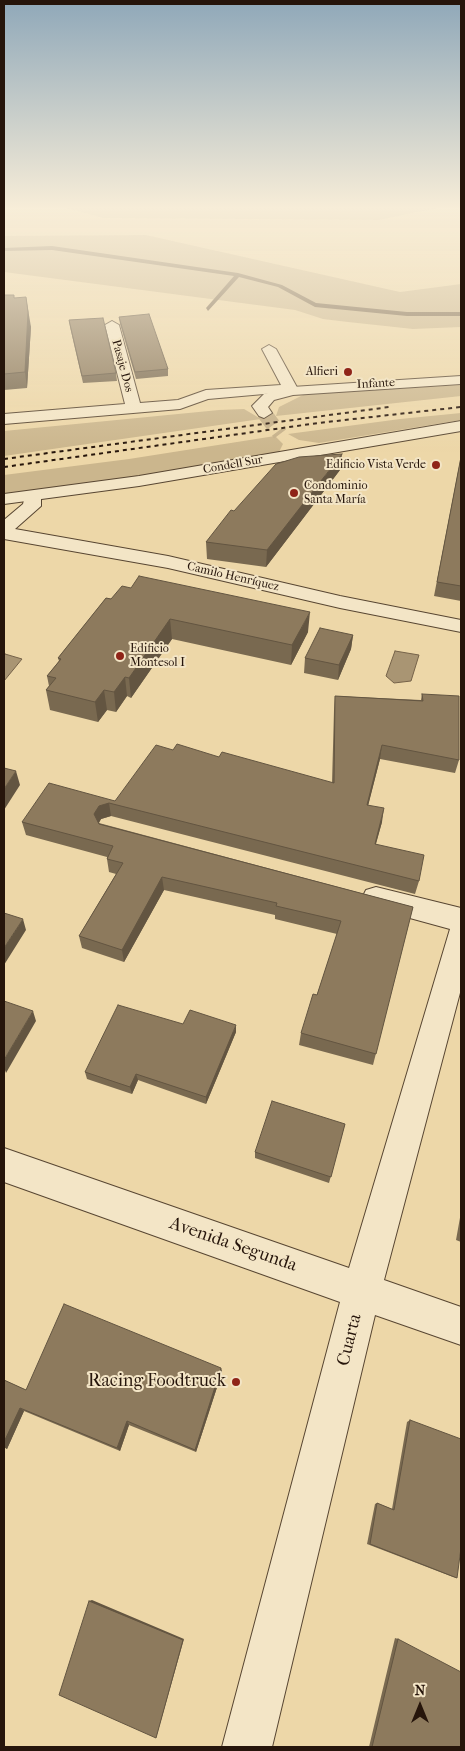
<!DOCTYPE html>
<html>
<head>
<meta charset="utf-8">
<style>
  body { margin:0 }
  #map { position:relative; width:465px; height:1751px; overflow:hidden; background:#edd7a8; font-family:"IM FELL French Canon",serif }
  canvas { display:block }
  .frame { position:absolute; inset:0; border:5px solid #26150b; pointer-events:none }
  .north { position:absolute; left:395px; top:1681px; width:50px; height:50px; -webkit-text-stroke:4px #f3e5c6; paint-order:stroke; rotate:0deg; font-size:14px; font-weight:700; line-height:20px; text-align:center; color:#26150b }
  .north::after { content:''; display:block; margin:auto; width:18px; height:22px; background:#26150b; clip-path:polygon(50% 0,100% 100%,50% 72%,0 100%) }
</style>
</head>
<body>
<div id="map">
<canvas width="465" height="1751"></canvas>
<div class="frame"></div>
<div class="north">N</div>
</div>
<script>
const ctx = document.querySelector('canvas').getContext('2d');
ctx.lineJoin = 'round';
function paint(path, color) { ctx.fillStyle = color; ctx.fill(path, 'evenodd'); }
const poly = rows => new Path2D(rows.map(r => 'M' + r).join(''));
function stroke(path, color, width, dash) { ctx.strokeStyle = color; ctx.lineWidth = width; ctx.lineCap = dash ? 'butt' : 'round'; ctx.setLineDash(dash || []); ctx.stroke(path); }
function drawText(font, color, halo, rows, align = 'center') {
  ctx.font = font + ' "IM FELL French Canon",serif'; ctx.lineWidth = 4; ctx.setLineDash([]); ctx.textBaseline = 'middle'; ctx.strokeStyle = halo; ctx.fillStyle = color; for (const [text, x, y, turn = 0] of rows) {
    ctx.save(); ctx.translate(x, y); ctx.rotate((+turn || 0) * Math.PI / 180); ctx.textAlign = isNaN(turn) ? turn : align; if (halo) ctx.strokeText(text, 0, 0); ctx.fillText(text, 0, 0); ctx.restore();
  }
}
const green = poly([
  [63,207,442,207,379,220,103,218],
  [146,235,400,292,461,284,461,327,413,329,348,322,323,319,295,310,4,272,4,236],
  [461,385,461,396,276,416,279,407,305,394],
  [244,409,261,419,4,456,4,431,219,410],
  [461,413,461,420,319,443,299,440,288,434,400,419],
  [275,436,283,444,279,452,136,478,4,494,4,475,129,459]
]);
const water = poly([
  [395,651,419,655,411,681,394,683,386,676,395,651],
  [5,654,22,659,4,681,4,656,5,654]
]);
const stream = poly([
  [52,246,238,273,282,285,316,303,407,312,461,312,461,316,407,316,315,307,278,287,239,277,208,311,206,308,234,276,52,250,4,251,4,248,52,246]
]);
const tertiaryTunnel = poly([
  [264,413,280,434]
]);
const minor = poly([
  [112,321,119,325,140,403,178,400,206,390,281,385,262,349,269,345,276,349,299,391,292,395,275,393,208,399,180,409,4,424,4,414,125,404,105,325,112,321],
  [32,491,38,492,41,496,41,506,15,529,168,556,340,596,461,620,461,632,340,608,168,568,4,539,4,520,23,504,26,492,32,491],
  [376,887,461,908,461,989,384,1280,461,1307,461,1345,375,1315,272,1747,222,1747,340,1302,4,1182,4,1148,349,1268,450,929,366,906,362,898,366,890,376,887]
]);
const tertiary = poly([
  [461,376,461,384,293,395,274,400,268,407,272,413,264,418,259,416,252,406,264,394,292,387,461,376],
  [461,421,461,431,139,486,4,504,4,494,139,476,461,421]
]);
const rail = poly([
  [4,459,389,407],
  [4,467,318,423,461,407]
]);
const wall = poly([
  [4,295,15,298,31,327,27,388,4,390],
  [119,317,168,369,168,376,136,379,120,324],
  [69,320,116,373,117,381,83,383,70,327],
  [461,456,461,601,434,596],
  [340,470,266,567,207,559,206,542,234,511],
  [106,598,308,632,291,665,172,639,131,698,127,696,116,712,107,710,98,722,50,710,46,690,49,686,47,676,59,661,58,658],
  [353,635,351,649,338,680,304,673,305,658],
  [422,694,459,760,455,773,380,759,368,805,382,822,376,844,419,881,415,894,111,816,101,819,99,823,413,907,373,1065,299,1045,301,1033,317,995,337,934,275,919,275,915,164,890,124,962,82,948,79,936,116,874,109,872,107,859,107,857,26,835,22,822,115,801,173,750,219,757,332,783,334,710,335,696,421,700],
  [183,1024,236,1032,206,1104,138,1080,132,1094,87,1079,85,1072],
  [345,1124,329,1183,255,1158,255,1152],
  [461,1212,461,1242,456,1240],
  [221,1368,222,1372,196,1452,129,1425,120,1451,24,1411,7,1449,4,1447,4,1380,26,1390],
  [410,1420,457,1578,453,1577,367,1544,375,1504,377,1503,392,1509,407,1422],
  [395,1638,398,1639,461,1747,369,1747]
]);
const shadedWall = poly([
  [26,297,31,327,27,388,25,372],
  [342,454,340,470,266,567,267,550],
  [310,612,308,632,291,665,292,645],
  [170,619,172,639,131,698,129,678],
  [353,635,351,649,338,680,339,665],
  [125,677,127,696,116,712,114,692],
  [104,690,107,710,98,722,95,702],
  [382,745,380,759,365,818,367,805],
  [16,771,20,785,4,810,4,789],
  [109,803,111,816,101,819,96,827,94,814,99,806],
  [384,808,382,822,372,857,375,844],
  [162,877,164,890,124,962,122,950],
  [23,919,26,930,4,965,4,948],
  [33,1011,36,1021,6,1073,4,1067,4,1060],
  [236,1025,236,1032,206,1104,206,1097],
  [136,1074,138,1080,132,1094,130,1087],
  [221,1368,222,1372,196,1452,195,1450],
  [20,1408,24,1411,7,1449,4,1447,4,1442],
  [127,1421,129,1425,120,1451,117,1448],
  [92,1600,184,1639,156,1738,89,1601]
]);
const building = poly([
  [4,295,14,295,14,298,26,297,28,312,25,372,4,374,4,295],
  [149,314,168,369,135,372,119,317,149,314],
  [103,318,116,373,82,376,69,320,103,318],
  [342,454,267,550,206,542,231,510,234,511,276,464,299,457,342,454],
  [461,457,461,586,437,582,461,457],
  [139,576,310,612,292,645,170,619,129,678,125,677,114,692,104,690,95,702,46,690,56,678,47,676,61,659,58,658,106,598,111,599,122,586,131,588,139,576],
  [320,628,353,635,339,665,305,658,320,628],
  [422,694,459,696,459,760,382,745,367,805,384,808,375,844,424,855,419,881,109,803,99,806,94,814,99,824,413,907,376,1054,301,1033,313,994,317,995,341,921,276,906,277,903,162,877,122,950,79,936,123,863,107,859,113,846,22,822,49,783,115,801,156,745,173,750,177,744,219,757,222,752,334,783,335,696,423,701,422,694],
  [4,768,16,771,4,789,4,768],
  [4,913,23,919,4,948,4,913],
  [4,1001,33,1011,4,1060,4,1001],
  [118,1005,183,1024,190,1010,236,1025,206,1097,136,1074,130,1087,85,1072,118,1005],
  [272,1101,345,1124,331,1177,255,1152,272,1101],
  [64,1304,221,1368,195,1450,127,1421,117,1448,20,1408,4,1442,4,1380,26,1390,64,1304],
  [410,1420,461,1439,461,1548,457,1578,370,1544,377,1503,394,1510,410,1420],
  [89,1601,183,1640,156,1738,59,1695,89,1601],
  [398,1639,461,1672,461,1747,372,1747,398,1639]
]);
const markers = [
  [348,372,5,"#8f2418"],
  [436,465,5,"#8f2418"],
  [294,493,5,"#8f2418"],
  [120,656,5,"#8f2418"],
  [236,1382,5,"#8f2418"]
];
const farStreetnames = [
  ["Pasaje Dos",122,366,75],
  ["Infante",376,384,-3],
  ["Condell Sur",233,465,-10],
  ["Camilo Henríquez",233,577,13]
];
const farPoinames = [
  ["Alfieri",338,372],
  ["Edificio Vista Verde",426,465],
  ["Condominio",304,486,"left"],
  ["Santa María",304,500,"left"],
  ["Edificio",130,649,"left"],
  ["Montesol I",130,663,"left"]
];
const nearStreetnames = [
  ["Avenida Segunda",233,1245,19],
  ["Cuarta",350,1340,-76]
];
const nearPoinames = [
  ["Racing Foodtruck",226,1382]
];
paint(green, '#cbb68d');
paint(water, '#a99573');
stroke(water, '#756249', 1);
paint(stream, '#756249');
stroke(tertiaryTunnel, '#c5b089', 15, [15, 8]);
stroke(minor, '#584632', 2);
stroke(tertiary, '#584632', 2);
paint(minor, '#f3e5c6');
paint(tertiary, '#f3e5c6');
stroke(rail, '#26150b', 2, [4, 4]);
paint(wall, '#796950');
paint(shadedWall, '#635541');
paint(building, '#8d7a5d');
stroke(building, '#635541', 1);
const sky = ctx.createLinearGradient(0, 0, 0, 452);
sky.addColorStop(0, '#8fa8b9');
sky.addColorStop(0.46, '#f7edd8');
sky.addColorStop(1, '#f7edd800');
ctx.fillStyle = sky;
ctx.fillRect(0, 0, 465, 452);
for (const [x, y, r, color] of markers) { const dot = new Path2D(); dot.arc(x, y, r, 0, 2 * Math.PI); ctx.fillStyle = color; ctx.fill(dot); stroke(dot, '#f3e5c6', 2); }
drawText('12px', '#26150b', '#f3e5c6', farStreetnames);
drawText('12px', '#26150b', '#f3e5c6', farPoinames, 'right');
drawText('18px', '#26150b', '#f3e5c6', nearStreetnames);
drawText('18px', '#26150b', '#f3e5c6', nearPoinames, 'right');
</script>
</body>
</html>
